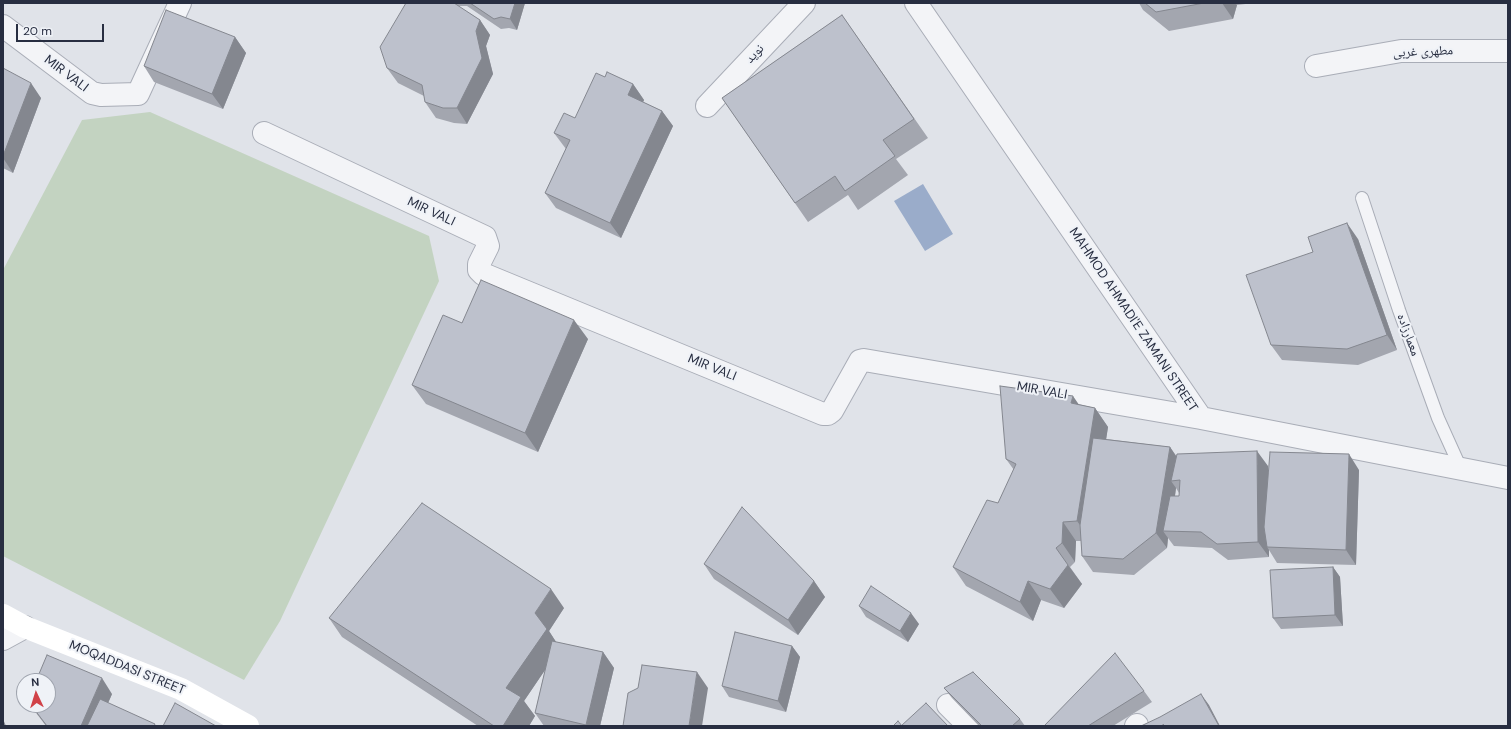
<!DOCTYPE html>
<html>
<head>
<meta charset="utf-8">
<style>
  body { margin:0 }
  #map { position:relative; width:1511px; height:729px; overflow:hidden; background:#e0e3e9; font-family:"DM Sans",sans-serif }
  canvas { display:block }
  .frame { position:absolute; inset:0; border:4px solid #282e41; pointer-events:none }
  .north { position:absolute; left:16px; top:673px; width:40px; height:40px; box-sizing:border-box; background:#eff2f7; border:1px solid #9fa4ae; border-radius:50%; rotate:356deg; font-size:11px; font-weight:700; line-height:16px; text-align:center; color:#282e41 }
  .north::after { content:''; display:block; margin:auto; width:14px; height:18px; background:#d14248; clip-path:polygon(50% 0,100% 100%,50% 72%,0 100%) }
  .scale { position:absolute; left:16px; top:24px; width:88px; height:18px; box-sizing:border-box; border:2px solid #282e41; border-top:0; padding-left:5px; font-size:12px; line-height:14px; white-space:nowrap; color:#282e41; -webkit-text-stroke:3px #eff2f7; paint-order:stroke }
</style>
</head>
<body>
<div id="map">
<canvas width="1511" height="729"></canvas>
<div class="frame"></div>
<div class="north">N</div>
<div class="scale">20 m</div>
</div>
<script>
const ctx = document.querySelector('canvas').getContext('2d');
ctx.lineJoin = 'round';
function paint(path, color) { ctx.fillStyle = color; ctx.fill(path, 'evenodd'); }
const poly = rows => new Path2D(rows.map(r => 'M' + r).join(''));
function stroke(path, color, width, dash) { ctx.strokeStyle = color; ctx.lineWidth = width; ctx.lineCap = dash ? 'butt' : 'round'; ctx.setLineDash(dash || []); ctx.stroke(path); }
function drawText(font, color, halo, rows, align = 'center') {
  ctx.font = font + ' "DM Sans","Noto Naskh Arabic",sans-serif'; ctx.lineWidth = 4; ctx.setLineDash([]); ctx.textBaseline = 'middle'; ctx.strokeStyle = halo; ctx.fillStyle = color; for (const [text, x, y, turn = 0] of rows) {
    ctx.save(); ctx.translate(x, y); ctx.rotate((+turn || 0) * Math.PI / 180); ctx.textAlign = isNaN(turn) ? turn : align; if (halo) ctx.strokeText(text, 0, 0); ctx.fillText(text, 0, 0); ctx.restore();
  }
}
const green = poly([
  [150,112,429,236,439,281,280,621,244,680,3,556,3,270,82,120]
]);
const water = poly([
  [923,184,953,234,925,251,894,201]
]);
const lane = poly([
  [1362,198,1399,310,1438,418,1461,469]
]);
const street = poly([
  [916,3,1201,418,1508,478],
  [3,26,92,93,101,95,138,94,180,3],
  [1316,66,1401,51,1508,51],
  [707,106,804,3],
  [264,133,485,237,488,246,479,264,479,270,483,274,823,414,828,414,832,411,860,361,864,360,1201,418],
  [3,639,25,627],
  [948,705,969,726],
  [1136,726,1137,725]
]);
const secondary = poly([
  [3,615,25,627,181,689,248,726]
]);
const wall = poly([
  [406,3,525,3,517,30,509,28,501,29,467,6,458,6,480,20,490,35,486,46,493,74,467,124,454,123,436,118,425,102,424,96,398,83,387,68],
  [1139,3,1254,3,1237,5,1233,19,1169,31,1143,10],
  [842,15,928,138,896,159,908,175,858,210,848,195,808,222,722,98],
  [235,37,246,53,223,109,154,82,144,66],
  [3,68,41,98,13,173,3,168],
  [605,77,633,84,644,100,643,102,662,111,673,126,621,238,556,208,545,193,566,149,554,133,575,118],
  [1358,239,1397,350,1358,365,1282,360,1271,345],
  [462,323,588,339,538,452,426,404,412,385],
  [1078,404,1095,408,1108,427,1106,439,1170,447,1177,457,1268,466,1268,473,1359,470,1356,565,1277,563,1269,550,1269,557,1228,560,1212,548,1174,546,1168,538,1167,548,1134,575,1093,572,1082,556,1081,541,1076,541,1075,562,1070,567,1082,584,1064,608,1041,600,1033,621,966,586,953,567,998,503,1014,470,1006,459],
  [1176,488,1179,493,1179,496,1175,496],
  [704,564,814,581,825,597,798,635,714,579],
  [1333,567,1340,577,1343,626,1281,629,1273,618],
  [859,606,919,624,908,642,866,617],
  [564,608,549,631,556,642,603,652,614,668,600,726,544,726,535,713,545,670,524,701,535,716,529,726,478,726,342,637,329,618],
  [792,646,800,657,786,712,729,697,722,686],
  [944,688,1020,719,1025,726,979,726,952,698],
  [1144,691,1152,702,1113,726,1044,726],
  [112,694,108,703,157,726,46,726,30,705]
]);
const shadedWall = poly([
  [515,3,525,3,517,30,510,19],
  [1222,3,1235,3,1237,5,1233,19],
  [480,20,490,35,486,46,493,74,467,124,457,108,476,31],
  [235,37,246,53,223,109,212,94],
  [31,83,41,98,13,173,3,158,3,156],
  [633,84,644,100,639,110,628,95],
  [662,111,673,126,621,238,610,223],
  [1347,223,1358,239,1397,350,1387,335],
  [574,320,588,339,538,452,525,433],
  [1073,396,1086,415,1071,403],
  [1095,408,1108,427,1091,540,1077,521],
  [1170,447,1180,462,1171,481,1176,488,1170,531,1163,531,1168,538,1167,548,1156,533],
  [1257,451,1268,466,1269,547,1267,547,1269,550,1269,557,1258,542],
  [1349,454,1359,470,1356,565,1346,550],
  [1063,522,1076,541,1075,562,1062,543],
  [1068,565,1082,584,1064,608,1050,589],
  [1333,567,1340,577,1343,626,1335,615],
  [814,581,825,597,798,635,788,620],
  [1028,581,1041,600,1033,621,1020,602],
  [551,589,564,608,549,631,560,648,524,701,535,716,529,726,503,726,506,688,535,613],
  [911,613,919,624,908,642,900,631],
  [792,646,800,657,786,712,778,701],
  [603,652,614,668,600,726,587,726,586,725],
  [697,672,708,688,702,726,689,726],
  [102,678,112,694,98,726,81,726],
  [1201,694,1209,705,1220,726,1219,726],
  [3,719,6,726,3,726]
]);
const building = poly([
  [406,3,454,3,480,20,476,31,482,58,457,108,443,108,425,102,422,85,387,68,380,47,406,3],
  [470,3,515,3,510,19,501,17,494,19,470,3],
  [1145,3,1204,3,1156,12,1145,3],
  [166,10,235,37,212,94,144,66,166,10],
  [842,15,914,119,883,140,895,156,845,191,835,176,795,203,722,98,842,15],
  [3,68,31,83,3,156,3,68],
  [607,72,633,84,628,95,662,111,610,223,545,193,570,140,554,133,564,113,575,118,596,73,605,77,607,72],
  [1347,223,1387,335,1347,349,1271,345,1246,275,1313,252,1308,237,1347,223],
  [481,280,574,320,525,433,412,385,443,315,462,323,481,280],
  [1000,386,1073,396,1071,403,1095,408,1077,521,1063,522,1062,543,1056,548,1068,565,1050,589,1028,581,1020,602,953,567,987,500,998,503,1016,464,1006,459,1000,386],
  [1093,438,1170,447,1156,533,1123,559,1082,556,1080,525,1093,438],
  [1257,451,1258,542,1217,544,1201,532,1163,531,1170,496,1179,496,1180,480,1171,481,1177,454,1257,451],
  [1270,452,1349,454,1346,550,1267,547,1264,527,1270,452],
  [422,503,551,589,535,613,547,629,506,688,521,697,503,726,494,726,329,618,422,503],
  [742,507,814,581,788,620,704,564,742,507],
  [1333,567,1335,615,1273,618,1270,570,1333,567],
  [871,586,911,613,900,631,859,606,871,586],
  [735,632,792,646,778,701,722,686,735,632],
  [552,641,603,652,586,725,535,713,552,641],
  [1115,653,1144,691,1088,726,1044,726,1115,653],
  [47,655,102,678,81,726,47,726,31,705,48,705,48,681,36,681,47,655],
  [642,665,697,672,689,726,623,726,628,693,638,688,642,665],
  [973,672,1020,719,1012,726,982,726,944,688,973,672],
  [1201,694,1219,726,1164,726,1163,724,1164,726,1141,726,1160,717,1201,694],
  [100,699,155,724,154,726,87,726,100,699],
  [175,703,216,726,163,726,175,703],
  [926,703,948,726,901,726,926,703],
  [898,721,902,726,893,726,898,721]
]);
const streetNames = [
  ["مطهری غربی",1423,52,-2],
  ["نوید",755,54,-47],
  ["MIR VALI",66,74,37],
  ["MIR VALI",431,212,25],
  ["MAHMOD AHMADI'E ZAMANI STREET",1133,320,56],
  ["معمارزاده",1408,335,70],
  ["MIR VALI",712,368,22],
  ["MIR VALI",1042,391,10],
  ["MOQADDASI STREET",127,668,22]
];
paint(green, '#c3d3c1');
paint(water, '#9aacca');
stroke(lane, '#a9adb7', 14);
stroke(street, '#a9adb7', 24);
stroke(lane, '#f3f4f7', 12);
stroke(street, '#f3f4f7', 22);
stroke(secondary, '#fff', 22);
paint(wall, '#a3a6af');
paint(shadedWall, '#84878f');
paint(building, '#bdc1cc');
stroke(building, '#84878f', 1);
drawText('13px', '#282e41', '#eff2f7', streetNames);
</script>
</body>
</html>
